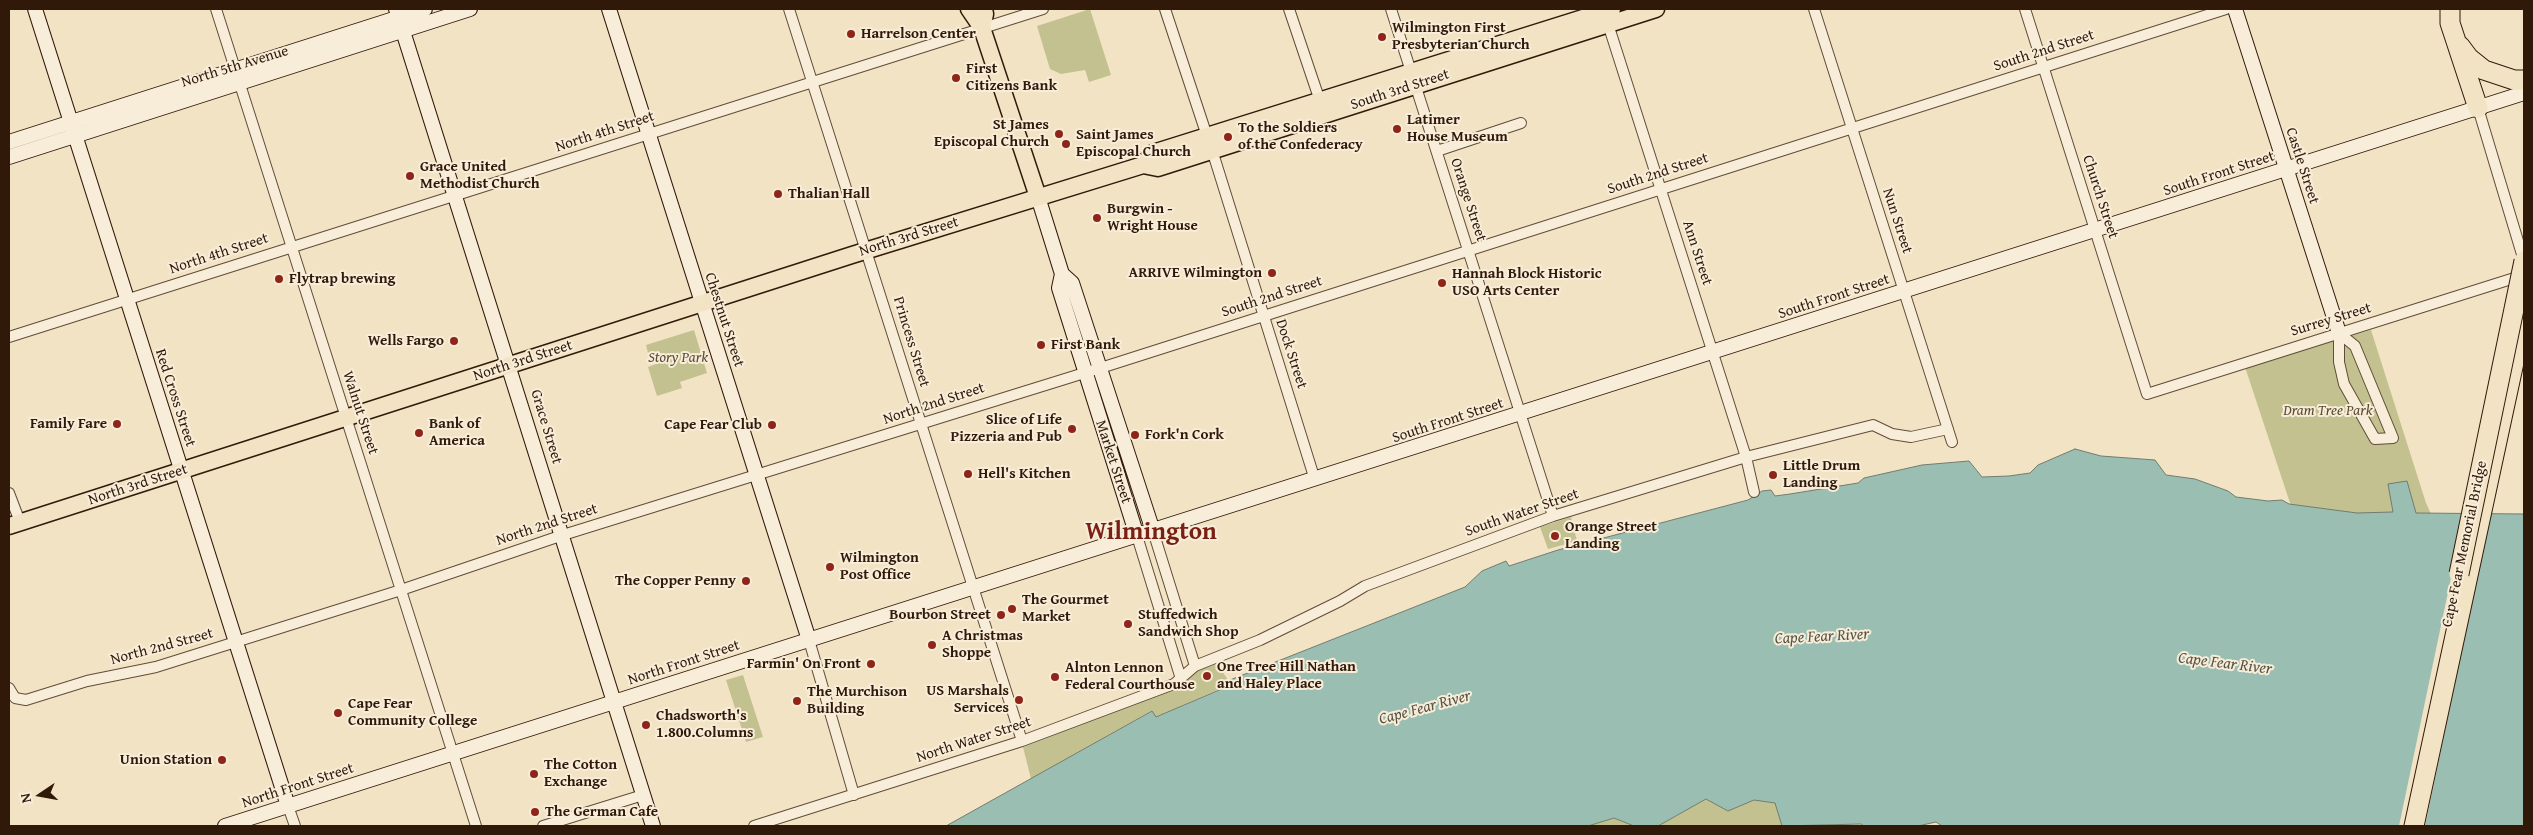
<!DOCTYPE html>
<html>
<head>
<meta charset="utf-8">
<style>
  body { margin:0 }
  #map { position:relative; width:2533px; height:835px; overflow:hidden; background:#f2e3c4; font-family:"Gentium Book Plus",serif }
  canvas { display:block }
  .frame { position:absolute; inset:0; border:10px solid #31190a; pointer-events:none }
  .north { position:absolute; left:15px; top:770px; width:50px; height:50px; -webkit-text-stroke:4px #f7edd9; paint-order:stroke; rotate:258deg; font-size:14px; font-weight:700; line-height:20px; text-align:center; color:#31190a }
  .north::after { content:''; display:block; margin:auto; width:18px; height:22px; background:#31190a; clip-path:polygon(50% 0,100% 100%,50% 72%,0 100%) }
</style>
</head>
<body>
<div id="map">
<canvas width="2533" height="835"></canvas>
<div class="frame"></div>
<div class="north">N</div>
</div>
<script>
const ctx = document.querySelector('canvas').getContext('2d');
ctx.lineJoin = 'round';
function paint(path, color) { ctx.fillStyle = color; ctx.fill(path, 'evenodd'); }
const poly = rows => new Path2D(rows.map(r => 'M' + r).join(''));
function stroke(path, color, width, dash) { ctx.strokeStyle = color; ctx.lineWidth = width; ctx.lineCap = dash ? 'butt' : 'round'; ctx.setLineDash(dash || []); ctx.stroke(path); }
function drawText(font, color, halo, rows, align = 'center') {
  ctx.font = font + ' "Gentium Book Plus",serif'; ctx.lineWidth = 4; ctx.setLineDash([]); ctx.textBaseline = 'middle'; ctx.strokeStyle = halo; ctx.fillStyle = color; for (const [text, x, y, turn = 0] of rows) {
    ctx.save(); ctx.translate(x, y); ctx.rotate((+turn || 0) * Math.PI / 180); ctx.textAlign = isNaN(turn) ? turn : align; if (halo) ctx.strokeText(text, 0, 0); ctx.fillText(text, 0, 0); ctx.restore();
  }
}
const green = poly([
  [1090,9,1111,75,1089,82,1085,70,1061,74,1050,69,1037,26],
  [694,330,707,373,680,382,682,388,657,396,648,367,656,364,652,352,648,353,646,345],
  [2371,330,2426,503,2431,514,2357,513,2291,506,2245,367],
  [1571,517,1577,541,1548,549,1540,527],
  [1217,664,1231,684,1156,717,1151,711,1031,779,1023,747,1177,687,1198,670],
  [743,675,763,737,746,742,726,680],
  [1706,799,1728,811,1754,800,1776,803,1782,826,1658,826],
  [1614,818,1634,826,1588,826]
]);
const water = poly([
  [2075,449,2101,456,2155,460,2166,475,2195,479,2228,491,2236,497,2268,501,2282,500,2289,504,2357,513,2393,512,2388,484,2407,481,2416,513,2524,514,2524,826,1942,826,1936,822,1918,826,1864,826,1861,824,1782,826,1775,803,1754,800,1728,811,1706,799,1658,826,1634,826,1614,818,1588,826,946,826,1152,711,1156,717,1231,685,1230,680,1465,587,1482,571,1506,561,1509,566,1558,550,1748,500,1762,491,1771,490,1775,496,1790,494,1858,483,1864,478,1922,465,1969,461,1982,477,2009,476,2030,473,2038,465,2075,449]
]);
const pier = poly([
  [2465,511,2491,511,2425,826,2399,826]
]);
const street = poly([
  [216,9,476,826],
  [789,9,1022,741],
  [1165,9,1207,136],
  [1289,9,1320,101],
  [1391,9,1553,516],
  [1814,9,1952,442],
  [2025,9,2147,394,2524,275],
  [1608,24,1746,457,1754,492],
  [2478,108,2524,261],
  [1212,150,1315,480],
  [1437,151,1521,123],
  [2339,333,2355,346,2393,438,2375,439,2344,384,2339,362,2339,333],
  [9,337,1043,9],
  [9,493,20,522],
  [1153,531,1195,666],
  [1137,536,1181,679],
  [809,640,854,795],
  [9,688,15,698,26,700,87,681,156,667,401,590,563,535,1110,365,2226,9],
  [288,806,295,826],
  [543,826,643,795],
  [754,826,1022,741,1174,684,1195,666,1260,640,1340,601,1365,586,1553,516,1746,457,1873,425,1892,434,1911,437,1948,429]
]);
const secondary = poly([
  [35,9,288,806],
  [396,9,653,826],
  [609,9,809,640],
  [2235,9,2339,333],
  [9,142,425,9],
  [9,157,470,9],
  [1038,197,1062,274,1059,288,1137,536],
  [1062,274,1072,283,1153,531],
  [225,826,2524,93]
]);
const primary = poly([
  [969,9,982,28,1038,197],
  [982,28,985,14,984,9],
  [1143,165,1153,153,1612,9],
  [9,526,852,255,1143,165,1158,168,1656,9]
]);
const highway = poly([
  [2450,9,2450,23,2478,108],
  [2460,46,2469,58,2484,70,2514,80,2524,80],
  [2414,826,2524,316]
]);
const highwayBridge = poly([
  [2459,574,2524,261]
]);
const markers = [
  [851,34,5,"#8f2418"],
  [1382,37,5,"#8f2418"],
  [956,78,5,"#8f2418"],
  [1397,129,5,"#8f2418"],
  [1059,134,5,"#8f2418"],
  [1228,137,5,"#8f2418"],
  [1066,144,5,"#8f2418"],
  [410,176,5,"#8f2418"],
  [778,194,5,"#8f2418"],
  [1097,218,5,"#8f2418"],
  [1272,273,5,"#8f2418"],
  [279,279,5,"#8f2418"],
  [1442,283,5,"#8f2418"],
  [454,341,5,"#8f2418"],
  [1041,345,5,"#8f2418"],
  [117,424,5,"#8f2418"],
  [772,425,5,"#8f2418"],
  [1072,429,5,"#8f2418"],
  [419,433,5,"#8f2418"],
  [1135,435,5,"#8f2418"],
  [968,474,5,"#8f2418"],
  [1773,475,5,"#8f2418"],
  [1555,536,5,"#8f2418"],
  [830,567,5,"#8f2418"],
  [746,581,5,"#8f2418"],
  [1012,609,5,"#8f2418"],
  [1001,615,5,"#8f2418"],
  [1128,624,5,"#8f2418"],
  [932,645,5,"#8f2418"],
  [871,664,5,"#8f2418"],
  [1207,676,5,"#8f2418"],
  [1055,677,5,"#8f2418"],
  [1019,700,5,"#8f2418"],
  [797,701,5,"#8f2418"],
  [338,713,5,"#8f2418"],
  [646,725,5,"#8f2418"],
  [222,760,5,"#8f2418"],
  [534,774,5,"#8f2418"],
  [535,812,5,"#8f2418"]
];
const poiNames = [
  ["Wilmington First",1392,28],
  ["Presbyterian Church",1392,45],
  ["Harrelson Center",861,34],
  ["First",966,69],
  ["Citizens Bank",966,86],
  ["Latimer",1407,120],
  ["House Museum",1407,137],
  ["St James",1049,125,"right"],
  ["Episcopal Church",1049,142,"right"],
  ["To the Soldiers",1238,128],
  ["of the Confederacy",1238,145],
  ["Saint James",1076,135],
  ["Episcopal Church",1076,152],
  ["Grace United",420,167],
  ["Methodist Church",420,184],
  ["Thalian Hall",788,194],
  ["Burgwin -",1107,209],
  ["Wright House",1107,226],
  ["ARRIVE Wilmington",1262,273,"right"],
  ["Hannah Block Historic",1452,274],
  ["USO Arts Center",1452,291],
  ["Flytrap brewing",289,279],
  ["Wells Fargo",444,341,"right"],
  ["First Bank",1051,345],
  ["Slice of Life",1062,420,"right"],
  ["Pizzeria and Pub",1062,437,"right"],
  ["Family Fare",107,424,"right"],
  ["Bank of",429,424],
  ["America",429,441],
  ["Cape Fear Club",762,425,"right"],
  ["Fork'n Cork",1145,435],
  ["Little Drum",1783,466],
  ["Landing",1783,483],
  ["Hell's Kitchen",978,474],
  ["Orange Street",1565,527],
  ["Landing",1565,544],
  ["Wilmington",840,558],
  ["Post Office",840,575],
  ["The Copper Penny",736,581,"right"],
  ["The Gourmet",1022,600],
  ["Market",1022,617],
  ["Bourbon Street",991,615,"right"],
  ["Stuffedwich",1138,615],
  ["Sandwich Shop",1138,632],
  ["A Christmas",942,636],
  ["Shoppe",942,653],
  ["Farmin' On Front",861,664,"right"],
  ["One Tree Hill Nathan",1217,667],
  ["and Haley Place",1217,684],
  ["Alnton Lennon",1065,668],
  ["Federal Courthouse",1065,685],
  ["US Marshals",1009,691,"right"],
  ["Services",1009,708,"right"],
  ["The Murchison",807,692],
  ["Building",807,709],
  ["Cape Fear",348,704],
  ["Community College",348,721],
  ["Chadsworth's",656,716],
  ["1.800.Columns",656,733],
  ["Union Station",212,760,"right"],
  ["The Cotton",544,765],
  ["Exchange",544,782],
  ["The German Cafe",545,812]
];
const streetNames = [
  ["South 2nd Street",2044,51,-18],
  ["North 5th Avenue",235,67,-17],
  ["South 3rd Street",1400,90,-18],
  ["North 4th Street",605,132,-18],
  ["Castle Street",2302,166,72],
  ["South 2nd Street",1658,174,-18],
  ["South Front Street",2219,174,-18],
  ["Church Street",2100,197,72],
  ["Orange Street",1468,200,72],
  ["Nun Street",1897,221,72],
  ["North 3rd Street",909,237,-17],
  ["Ann Street",1697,253,72],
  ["North 4th Street",219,254,-18],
  ["South 2nd Street",1272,297,-18],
  ["South Front Street",1834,297,-18],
  ["Chestnut Street",724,320,72],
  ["Surrey Street",2331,320,-17],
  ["Princess Street",911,342,73],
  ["Dock Street",1291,354,72],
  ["North 3rd Street",523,361,-18],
  ["Red Cross Street",175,398,72],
  ["North 2nd Street",934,404,-18],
  ["Walnut Street",360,413,72],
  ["South Front Street",1448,421,-18],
  ["Grace Street",546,427,73],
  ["Market Street",1113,462,72],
  ["North 3rd Street",138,485,-18],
  ["South Water Street",1522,513,-19],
  ["North 2nd Street",547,525,-18],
  ["Cape Fear Memorial Bridge",2465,544,-78],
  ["North 2nd Street",162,647,-15],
  ["North Front Street",684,663,-18],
  ["North Water Street",974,740,-18],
  ["North Front Street",298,786,-18]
];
const parkNames = [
  ["Story Park",678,358],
  ["Dram Tree Park",2328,411]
];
const waterNames = [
  ["Cape Fear River",1822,637,-3],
  ["Cape Fear River",2225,664,7],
  ["Cape Fear River",1425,708,-15]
];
const townNames = [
  ["Wilmington",1151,533]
];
paint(green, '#c3c18f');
paint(water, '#9bbeb3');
stroke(water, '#717c6f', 1);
paint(pier, '#f2e3c4');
stroke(street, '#614c38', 12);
stroke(secondary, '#31190a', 16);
stroke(primary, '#31190a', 19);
stroke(highway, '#31190a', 21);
stroke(street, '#f7edd9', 10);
stroke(secondary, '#f7edd9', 14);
stroke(primary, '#f2e3c4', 16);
stroke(highway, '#f2e3c4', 19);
stroke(highwayBridge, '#31190a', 21, []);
stroke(highwayBridge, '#f2e3c4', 19);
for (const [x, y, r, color] of markers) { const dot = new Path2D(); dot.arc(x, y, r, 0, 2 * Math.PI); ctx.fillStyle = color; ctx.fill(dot); stroke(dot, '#f7edd9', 2); }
drawText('bold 15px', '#31190a', '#f7edd9', poiNames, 'left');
drawText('15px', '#31190a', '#f7edd9', streetNames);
drawText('italic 15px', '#5d4b32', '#f7edd9', parkNames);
drawText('italic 16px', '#565345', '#f7edd9', waterNames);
drawText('bold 25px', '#7a1f14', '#f7edd9', townNames);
</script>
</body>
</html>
